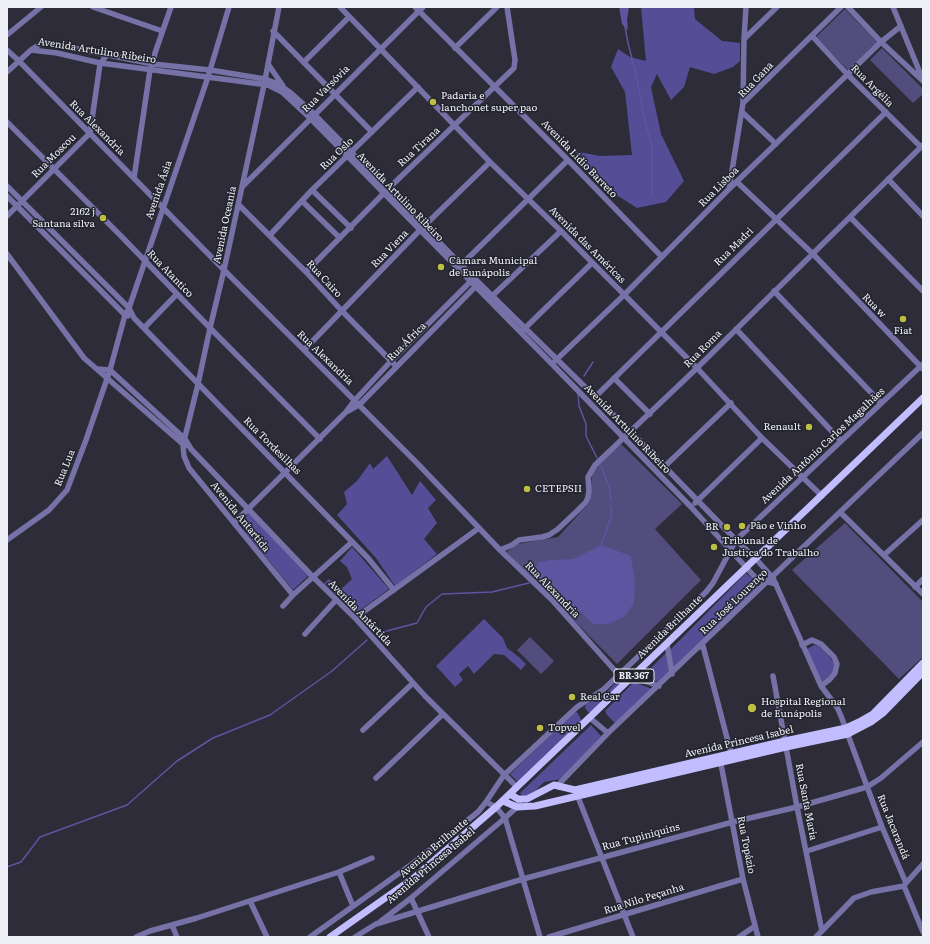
<!DOCTYPE html>
<html>
<head>
<meta charset="utf-8">
<style>
  body { margin:0 }
  #map { position:relative; width:930px; height:944px; overflow:hidden; background:#2d2c38; font-family:Literata,serif }
  canvas { display:block }
  .frame { position:absolute; inset:0; border:8px solid #efeff7; pointer-events:none }
</style>
</head>
<body>
<div id="map">
<canvas width="930" height="944"></canvas>
<div class="frame"></div>
</div>
<script>
const ctx = document.querySelector('canvas').getContext('2d');
ctx.lineJoin = 'round';
function paint(path, color) { ctx.fillStyle = color; ctx.fill(path, 'evenodd'); }
const poly = rows => new Path2D(rows.map(r => 'M' + r).join(''));
function stroke(path, color, width, dash) { ctx.strokeStyle = color; ctx.lineWidth = width; ctx.lineCap = dash ? 'butt' : 'round'; ctx.setLineDash(dash || []); ctx.stroke(path); }
function drawText(font, color, halo, rows, align = 'center') {
  ctx.font = font + ' Literata,serif'; ctx.lineWidth = 3; ctx.setLineDash([]); ctx.textBaseline = 'middle'; ctx.strokeStyle = halo; ctx.fillStyle = color; for (const [text, x, y, turn = 0] of rows) {
    ctx.save(); ctx.translate(x, y); ctx.rotate((+turn || 0) * Math.PI / 180); ctx.textAlign = isNaN(turn) ? turn : align; if (halo) ctx.strokeText(text, 0, 0); ctx.fillText(text, 0, 0); ctx.restore();
  }
}
const green = poly([
  [845,9,878,43,849,71,816,37],
  [882,48,923,89,923,94,913,103,870,60],
  [621,444,682,504,655,529,701,580,617,664,506,552,518,544,558,537,589,503,593,467],
  [845,523,923,602,923,657,899,679,792,570],
  [530,637,554,661,541,674,517,650]
]);
const forest = poly([
  [641,7,694,7,695,19,711,32,722,41,740,43,740,61,733,67,714,74,690,67,684,87,671,100,657,74,651,87,661,134,684,181,666,202,637,208,618,196,594,174,574,151,600,156,632,155,625,92,611,67,618,49,630,57,646,61],
  [387,456,412,495,420,481,436,500,428,508,437,523,424,539,437,554,395,586,376,558,337,515,347,504,344,492,357,481,370,463,373,469],
  [248,511,308,576,293,590,247,534,245,520],
  [352,547,389,589,356,613,324,583,329,579,340,590,352,579,347,567,340,561],
  [746,573,754,580,759,587,673,668,670,650],
  [484,619,503,638,507,648,520,658,526,664,521,670,504,655,494,654,474,674,468,666,459,674,463,680,455,687,436,666],
  [814,645,819,646,827,654,835,664,834,670,829,676,821,682,807,649],
  [666,653,669,672,658,682,642,677],
  [618,680,622,684,591,712,588,712,585,708,586,704,596,699,608,691],
  [634,682,652,689,615,723,607,715,605,711],
  [577,712,582,721,518,782,510,774,573,713],
  [591,725,601,736,561,779,544,782,535,791,526,797,522,795,520,793]
]);
const water = poly([
  [619,7,629,7,627,20,628,30,622,24],
  [601,545,631,556,635,582,634,603,624,617,608,624,593,624,582,613,564,601,538,579,534,572,539,562,550,560,573,559]
]);
const stream = poly([
  [625,27,628,43,637,78,643,112,652,147,652,197],
  [584,376,593,362],
  [578,394,579,406,586,424,586,436,597,458],
  [601,466,610,489,611,501],
  [601,545,612,515,611,506],
  [379,633,417,623,426,607,442,594,492,592,529,583],
  [7,867,21,862,40,837,127,805,177,761,213,738,270,715,332,671,367,640]
]);
const minor = poly([
  [93,7,162,31],
  [279,7,264,85,224,270,210,328,198,384,183,445,184,456,189,468,293,595],
  [340,7,490,162,561,231,697,368,762,438,822,496],
  [415,7,568,160,662,257],
  [848,7,881,42,923,81],
  [893,7,923,80],
  [273,31,372,132],
  [7,35,41,7],
  [812,36,848,75,921,147],
  [744,39,746,7],
  [455,48,497,7],
  [7,50,19,61,224,270,417,463,500,550,552,600,626,683],
  [31,50,57,53,100,63,268,85,282,92,310,118,552,364,691,507,754,576,760,580,776,584],
  [304,62,349,17],
  [268,64,283,86],
  [7,72,31,50,43,42,153,64,210,70,265,79,278,84,291,93,314,114,474,278,631,432,736,540,756,559,773,578,821,686,837,707,841,716,882,827,906,883,904,886,923,932],
  [743,103,744,39,777,7],
  [742,112,776,144],
  [7,122,122,237,210,328,320,439],
  [134,178,150,70,153,64,155,53,171,7],
  [888,179,923,216],
  [737,182,813,254,923,369],
  [7,186,129,308,134,318,368,558,394,590],
  [243,186,423,7],
  [729,189,743,103,841,7],
  [312,190,351,228],
  [7,196,125,315,128,316],
  [302,201,340,238],
  [239,205,306,272,342,311,396,366],
  [7,216,90,133,100,64,107,55],
  [850,217,923,291],
  [270,235,312,190,418,87],
  [7,254,84,358,185,446],
  [461,265,568,160],
  [306,272,388,189,514,68,515,60,507,7],
  [774,291,881,403],
  [490,298,561,231],
  [144,328,177,294],
  [736,329,841,441],
  [523,330,592,263],
  [304,350,420,230,490,162],
  [555,361,624,295,729,189,881,42,901,26],
  [98,369,110,370,185,439,191,449,313,577,355,618,425,696,517,787],
  [614,378,650,414],
  [595,397,886,112],
  [348,411,360,404,478,284],
  [665,466,731,403],
  [695,503,762,438],
  [840,512,923,594],
  [234,523,346,412,355,400,391,361,472,280],
  [7,540,49,510,67,490,86,440,110,370,125,315,129,308,208,77,229,7],
  [500,550,512,545,519,540,542,537,549,535,558,529,577,511,586,502,588,497,589,491,588,477,595,465,697,368,923,145],
  [884,555,923,520],
  [915,587,923,579],
  [283,606,293,595,352,542],
  [355,618,479,528],
  [305,634,336,600],
  [667,644,672,674],
  [802,645,812,640,821,644,834,657,837,664,835,673,830,679,821,686],
  [701,647,703,646,732,757],
  [773,676,797,807,822,931],
  [633,677,659,686],
  [590,718,608,733],
  [363,730,413,683],
  [720,759,743,879,758,937],
  [376,778,443,714],
  [558,785,608,733,923,433],
  [576,792,633,937],
  [486,802,496,807,505,818,540,937],
  [807,851,882,827],
  [339,872,353,906],
  [906,883,923,864],
  [411,898,429,937],
  [250,901,267,937],
  [380,922,411,898,505,818,517,807,521,799],
  [172,925,177,937],
  [136,937,150,931,197,918,339,872,372,858],
  [310,937,412,864,478,812,486,802,504,775,577,707,604,689,706,592,713,583,736,540,923,364],
  [355,937,376,924,523,879,733,822,797,807,867,787,881,778,923,742],
  [549,937,743,879],
  [739,937,755,926],
  [816,937,854,898,871,892,904,886]
]);
const major = poly([
  [510,794,518,799,527,799,554,785,575,790,785,741,846,728,859,722,873,714,923,663],
  [503,801,517,807,535,806,786,747,848,734,871,722,883,713,923,672],
  [330,937,415,877,496,807,923,398]
]);
const markers = [
  [433,102,4,"#bdbf43"],
  [103,218,4,"#bdbf43"],
  [441,267,4,"#bdbf43"],
  [903,319,4,"#bdbf43"],
  [809,427,4,"#bdbf43"],
  [527,489,4,"#bdbf43"],
  [742,526,4,"#bdbf43"],
  [727,527,4,"#bdbf43"],
  [714,547,4,"#bdbf43"],
  [572,697,4,"#bdbf43"],
  [752,708,5,"#bdbf43"],
  [540,728,4,"#bdbf43"]
];
const shields = [
  [634,676,40]
];
const shieldNames = [
  ["BR-367",634,676]
];
const streetNames = [
  ["Avenida Artulino Ribeiro",97,51,9],
  ["Rua Gana",756,80,-46],
  ["Rua Argélia",872,86,45],
  ["Rua Varsóvia",326,89,-45],
  ["Rua Alexandria",97,128,45],
  ["Rua Tirana",419,147,-43],
  ["Rua Oslo",337,154,-44],
  ["Rua Moscou",54,156,-45],
  ["Avenida Lídio Barreto",579,159,46],
  ["Rua Lisboa",719,187,-45],
  ["Avenida Ásia",159,190,-71],
  ["Avenida Artulino Ribeiro",400,197,46],
  ["Avenida Oceania",225,225,-78],
  ["Avenida das Américas",587,245,45],
  ["Rua Madri",734,247,-44],
  ["Rua Viena",390,249,-46],
  ["Rua Atantico",170,274,46],
  ["Rua Cairo",324,279,47],
  ["Rua w",874,306,46],
  ["Rua África",407,342,-45],
  ["Rua Roma",703,349,-45],
  ["Rua Alexandria",325,358,44],
  ["Avenida Artulino Ribeiro",627,429,46],
  ["Rua Tordesilhas",272,446,45],
  ["Avenida Antônio Carlos Magalhães",823,446,-43],
  ["Rua Lua",65,468,-68],
  ["Avenida Antartida",240,517,51],
  ["Rua Alexandria",552,590,46],
  ["Rua José Lourenço",734,602,-44],
  ["Avenida Antártida",360,613,46],
  ["Avenida Brilhante",670,627,-44],
  ["Avenida Princesa Isabel",739,742,-13],
  ["Rua Santa Maria",806,802,79],
  ["Rua Jacarandá",893,827,68],
  ["Rua Tupiniquins",641,837,-15],
  ["Rua Topázio",746,845,79],
  ["Avenida Brilhante",434,848,-40],
  ["Avenida Princesa Isabel",431,866,-40],
  ["Rua Nilo Peçanha",644,899,-17]
];
const poiNames = [
  ["Padaria e",441,96],
  ["lanchonet super pao",441,108],
  ["2162 j",95,212,"right"],
  ["Santana silva",95,224,"right"],
  ["Câmara Municipal",449,261],
  ["de Eunápolis",449,273],
  ["Fiat",903,331,"center"],
  ["Renault",801,427,"right"],
  ["CETEPSII",535,489],
  ["Pão e Vinho",750,526],
  ["BR",719,527,"right"],
  ["Tribunal de",722,541],
  ["Justi;ca do Trabalho",722,553],
  ["Real Car",580,697],
  ["Hospital Regional",761,702],
  ["de Eunápolis",761,714],
  ["Topvel",548,728]
];
paint(green, '#524d7d');
paint(forest, '#564d97');
paint(water, '#5e55a0');
stroke(stream, '#5e55a0', 1.5);
stroke(minor, '#7672a7', 5.5);
stroke(major, '#c1bdfe', 7);
for (const [x, y, r, color] of markers) { const dot = new Path2D(); dot.arc(x, y, r, 0, 2 * Math.PI); ctx.fillStyle = color; ctx.fill(dot); stroke(dot, '#23232e', 1.5); }
for (const [x, y, w] of shields) { const box = new Path2D(); box.roundRect(x - w / 2, y - 7, w, 14, 3); ctx.fillStyle = '#23232e'; ctx.fill(box); stroke(box, '#efeff7', 1); }
drawText('bold 9px', '#efeff7', null, shieldNames);
drawText('10px', '#efeff7', '#23232e', streetNames);
drawText('10px', '#efeff7', '#23232e', poiNames, 'left');
</script>
</body>
</html>
